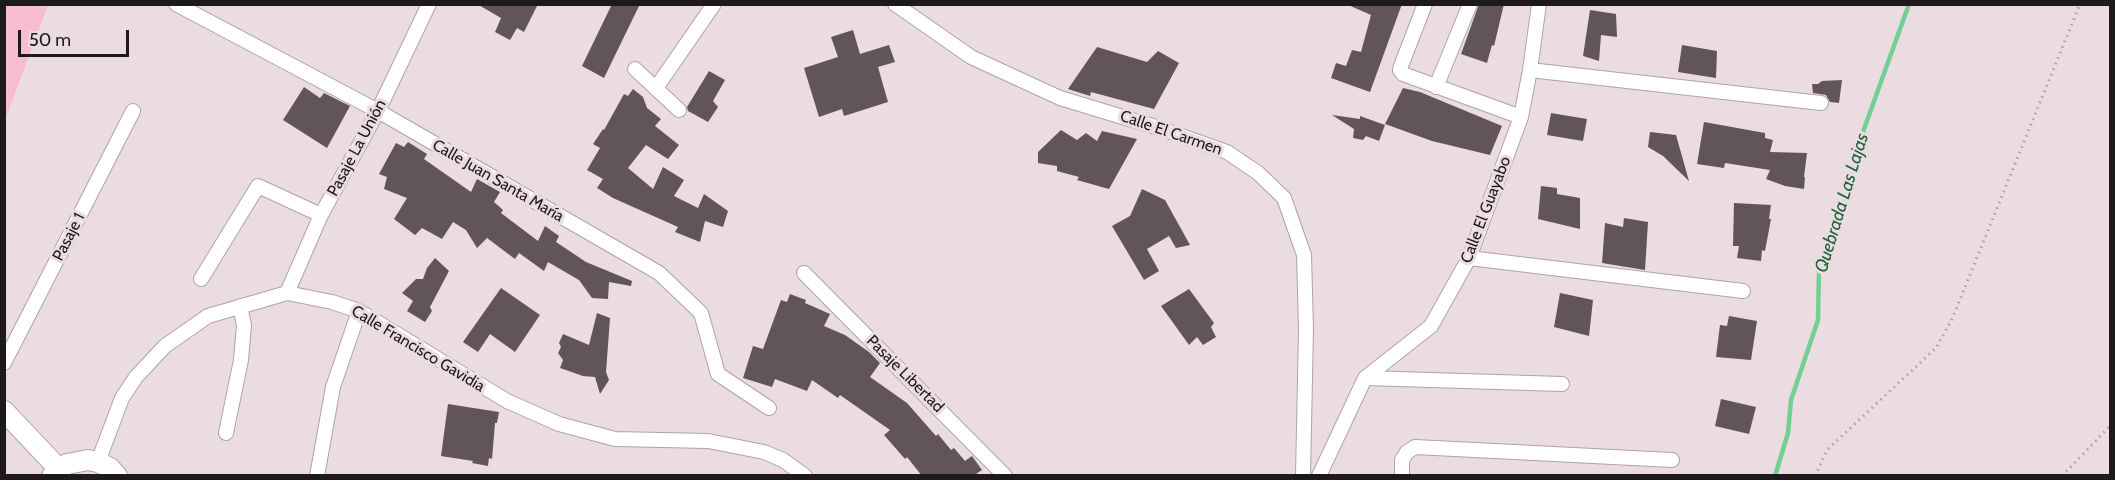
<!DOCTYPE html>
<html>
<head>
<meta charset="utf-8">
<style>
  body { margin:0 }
  #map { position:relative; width:2115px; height:480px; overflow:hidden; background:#eadce0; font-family:Cabin,sans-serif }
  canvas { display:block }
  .frame { position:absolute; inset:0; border:6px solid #1e191b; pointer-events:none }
  .scale { position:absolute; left:18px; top:30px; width:111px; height:27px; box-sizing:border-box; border:3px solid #1e191b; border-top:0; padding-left:8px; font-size:18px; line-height:21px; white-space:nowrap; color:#1e191b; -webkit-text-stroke:4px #eadce0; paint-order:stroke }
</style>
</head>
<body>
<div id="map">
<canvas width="2115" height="480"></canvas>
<div class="frame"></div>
<div class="scale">50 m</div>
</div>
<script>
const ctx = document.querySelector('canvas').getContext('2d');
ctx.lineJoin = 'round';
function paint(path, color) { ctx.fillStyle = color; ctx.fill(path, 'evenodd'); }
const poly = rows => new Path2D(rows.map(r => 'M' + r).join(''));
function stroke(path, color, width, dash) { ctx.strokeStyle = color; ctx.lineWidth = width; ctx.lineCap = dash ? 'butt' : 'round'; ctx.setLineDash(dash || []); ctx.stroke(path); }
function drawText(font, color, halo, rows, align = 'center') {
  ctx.font = font + ' Cabin,sans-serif'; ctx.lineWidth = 6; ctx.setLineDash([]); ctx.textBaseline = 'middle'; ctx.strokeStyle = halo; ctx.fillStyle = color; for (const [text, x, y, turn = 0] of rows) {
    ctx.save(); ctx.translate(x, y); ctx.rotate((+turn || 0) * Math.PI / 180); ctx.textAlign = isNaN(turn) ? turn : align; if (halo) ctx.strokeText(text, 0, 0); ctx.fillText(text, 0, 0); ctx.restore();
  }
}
const green = poly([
  [5,4,48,5,5,120,4,5]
]);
const stream = poly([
  [1775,476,1788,433,1791,400,1818,320,1819,269,1837,229,1864,129,1909,4]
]);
const building = poly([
  [477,4,538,4,524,32,517,28,510,40,495,32,501,18],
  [612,4,640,4,604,78,582,66],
  [1346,4,1402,4,1370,92,1331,78,1336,63,1346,66,1352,50,1361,52,1371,15],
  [1479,4,1504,4,1494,46,1492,45,1487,63,1461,54],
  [1590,10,1616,14,1617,37,1601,35,1599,61,1583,56],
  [853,30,860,54,889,45,895,62,878,67,888,102,844,116,842,109,819,117,804,68,838,57,831,37],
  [1682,45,1717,51,1716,78,1678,72],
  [1097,47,1147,62,1158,51,1179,63,1154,109,1091,92,1090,96,1068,89],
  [709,71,725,80,713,101,718,107,708,122,688,111,687,107],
  [1842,80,1839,103,1830,102,1826,95,1813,93,1812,84,1818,84,1822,81],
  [304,87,320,98,324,93,350,106,327,148,283,120],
  [1403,88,1420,92,1502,126,1490,155,1432,141,1385,124],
  [633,89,643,97,647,108,661,119,655,126,679,145,668,159,646,145,628,168,653,189,663,167,684,180,674,196,698,208,704,194,728,211,723,227,705,221,700,242,675,232,678,227,613,198,597,188,603,179,587,170,600,148,593,144,603,129,604,130,624,94,628,96],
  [1551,113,1587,119,1583,141,1547,135],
  [1332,115,1360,119,1360,116,1385,125,1379,141,1366,136,1363,140,1353,138,1354,129],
  [1704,122,1765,133,1765,138,1773,140,1770,152,1807,153,1804,177,1805,177,1804,189,1785,186,1766,179,1770,170,1725,163,1724,168,1697,164],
  [1061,130,1077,140,1086,133,1097,141,1102,131,1137,139,1109,189,1077,180,1079,177,1057,171,1057,166,1038,163,1038,152],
  [1650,132,1676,135,1689,181,1663,156,1648,147],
  [408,142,427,154,424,159,471,192,477,179,500,192,494,202,503,210,501,213,538,241,545,226,559,236,556,242,586,262,632,281,631,286,609,282,608,299,592,298,579,280,548,262,544,271,519,253,515,259,487,238,477,248,466,230,453,222,442,239,422,228,415,235,394,219,407,198,384,189,387,177,379,174,396,143,404,147],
  [1541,186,1557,188,1557,194,1580,198,1580,229,1538,219],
  [1142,189,1165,200,1190,245,1176,248,1169,236,1147,249,1159,271,1144,280,1112,226,1130,216],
  [1734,203,1771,205,1769,219,1771,219,1765,251,1762,250,1761,261,1737,258,1739,246,1733,246],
  [1624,218,1648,222,1645,270,1602,263,1605,223,1623,227],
  [435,258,449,271,430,307,432,311,425,322,407,311,413,301,402,293,416,279,423,279,427,268],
  [501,288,540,315,515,352,490,334,478,352,463,342],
  [1189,289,1214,323,1211,327,1216,337,1203,345,1197,337,1189,345,1161,306],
  [1560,293,1593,300,1589,336,1554,327],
  [790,294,806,300,805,303,830,314,824,326,845,335,869,352,880,363,870,377,907,403,936,436,938,434,951,450,954,448,965,461,972,456,982,470,973,476,922,476,907,457,905,459,884,435,890,430,840,395,838,398,812,380,807,391,775,379,772,387,743,378,753,346,763,349,781,300,787,302],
  [597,313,610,318,606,372,609,380,600,394,595,377,583,376,560,368,563,360,558,353,561,347,559,343,563,334,589,345],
  [1729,316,1757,321,1751,360,1716,357,1720,325,1727,326],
  [1721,399,1756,407,1749,434,1715,426],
  [448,404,499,412,497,423,495,423,492,459,489,458,488,466,472,463,473,461,441,456]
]);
const path = poly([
  [1815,476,1827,450,1936,348,1952,319,2080,4],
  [2062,476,2110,426]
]);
const street = poly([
  [176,4,378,111,659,273,701,313,718,374,769,408],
  [895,4,971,57,1060,98,1159,128,1227,152,1258,173,1284,198,1304,255,1306,329,1303,476],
  [1425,4,1401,66,1400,70,1403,74,1521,117],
  [635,69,679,110],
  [1530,70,1821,103],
  [1436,87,1470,4],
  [656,88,714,4],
  [1469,258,1743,291],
  [804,273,1005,476],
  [201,279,258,186,321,215],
  [287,293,321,215,378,111,429,4],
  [4,363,133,111],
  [1365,378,1562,384],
  [226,433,241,360,244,325,240,306],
  [98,462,122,398,136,377,165,346,208,316,287,293,332,302,359,311,507,401,559,424,615,439,708,441,764,452,783,460,805,476],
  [317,476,333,387,359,311],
  [1319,476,1365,378,1431,326,1469,258,1521,117,1530,70,1539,4],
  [1402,476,1402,460,1407,452,1415,447,1672,460]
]);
const secondary = poly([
  [4,411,59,469],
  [52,476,67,464,88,460,98,462,110,468,117,476]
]);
const streetNames = [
  ["Calle El Carmen",1171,133,19],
  ["Pasaje La Unión",357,148,-62],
  ["Calle Juan Santa María",498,181,30],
  ["Calle El Guayabo",1486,210,-69],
  ["Pasaje 1",69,237,-63],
  ["Calle Francisco Gavidia",418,349,31],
  ["Pasaje Libertad",905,374,45]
];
const waterNames = [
  ["Quebrada Las Lajas",1842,203,-73]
];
paint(green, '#f7bdcf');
stroke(stream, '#73cf94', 4.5);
paint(building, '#615558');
stroke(street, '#b0a2a6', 16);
stroke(secondary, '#b0a2a6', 22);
stroke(path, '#aca1a4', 3, [1.5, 4.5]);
stroke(street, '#fff', 14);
stroke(secondary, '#fff', 20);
drawText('16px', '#1e191b', '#eadce0', streetNames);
drawText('italic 18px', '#20623b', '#eadce0', waterNames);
</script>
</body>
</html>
